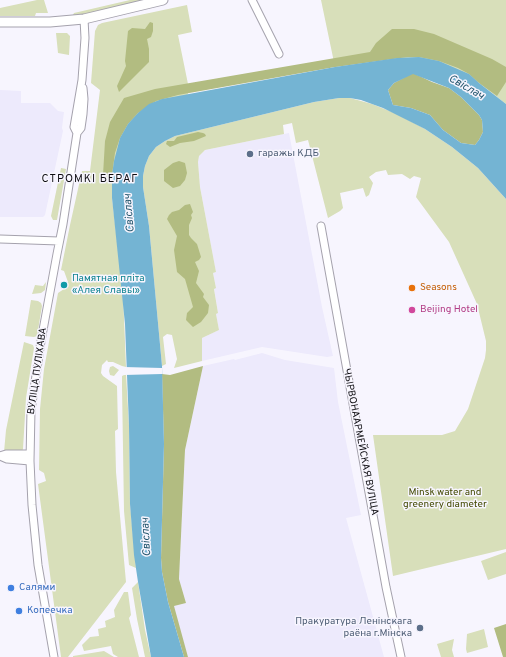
<!DOCTYPE html>
<html>
<head>
<meta charset="utf-8">
<style>
  body { margin:0 }
  canvas { display:block; background:#f7f5fe }
</style>
</head>
<body>
<canvas width="506" height="657"></canvas>
<script>
const ctx = document.querySelector('canvas').getContext('2d');
ctx.lineJoin = 'round';
function paint(path, color) { ctx.fillStyle = color; ctx.fill(path, 'evenodd'); }
const poly = rows => new Path2D(rows.map(r => 'M' + r).join(''));
function stroke(path, color, width, dash) { ctx.strokeStyle = color; ctx.lineWidth = width; ctx.lineCap = dash ? 'butt' : 'round'; ctx.setLineDash(dash || []); ctx.stroke(path); }
function drawText(font, color, halo, rows, align = 'center') {
  ctx.font = font + ' Overpass,sans-serif'; ctx.lineWidth = 3; ctx.setLineDash([]); ctx.textBaseline = 'middle'; ctx.strokeStyle = halo; ctx.fillStyle = color; for (const [text, x, y, turn = 0] of rows) {
    ctx.save(); ctx.translate(x, y); ctx.rotate((+turn || 0) * Math.PI / 180); ctx.textAlign = isNaN(turn) ? turn : align; if (halo) ctx.strokeText(text, 0, 0); ctx.fillText(text, 0, 0); ctx.restore();
  }
}
const industrial = poly([
  [0,90,21,91,21,103,50,103,58,111,64,112,62,128,63,131,45,215,43,217,0,217],
  [289,133,322,307,333,356,327,357,262,347,202,361,202,338,219,330,216,314,218,313,214,288,216,288,213,273,216,272,200,187,198,162,199,156,205,150],
  [262,353,285,360,334,368,338,402,361,515,346,518,384,657,188,657,173,606,186,603,179,579,185,450,203,366,234,359,235,360]
]);
const green = poly([
  [37,0,44,0,48,13,36,13,35,16,0,16,0,8],
  [130,0,148,0,75,16,73,15,74,13],
  [321,0,506,0,506,104,479,83,397,58,335,67],
  [187,5,192,32,178,35,188,84,188,94,112,175,112,198,123,294,126,367,122,366,113,362,108,362,107,360,102,365,101,373,103,376,117,386,118,429,115,431,116,472,126,582,68,657,61,657,38,484,46,481,44,473,39,470,40,409,44,369,58,293,67,287,68,282,64,271,61,270,70,225,82,171,90,171,100,90,91,83,95,31,98,25,102,23],
  [56,33,67,33,70,36,69,55,58,53],
  [339,98,350,98,372,104,397,114,425,129,452,147,478,168,506,199,506,549,393,576,373,435,442,435,455,431,468,409,485,358,486,350,486,341,477,304,449,242,416,197,421,178,414,176,410,179,402,174,388,175,386,170,376,172,369,177,373,183,369,195,366,197,363,188,340,193,343,208,340,211,328,218,308,140,296,143,292,123,283,125,284,134,205,150,199,156,198,162,200,187,216,272,213,273,216,288,214,289,218,313,216,314,219,330,202,338,202,361,174,368,177,359,172,335,167,334,163,337,166,364,162,366,149,226,143,187,143,176,145,166,149,156,156,147,165,141,175,136,314,102],
  [61,168,66,169,57,220,53,220,51,216],
  [46,282,45,290,41,293,32,294,35,285,43,286],
  [31,300,38,301,41,303,42,306,37,336,34,337,25,336],
  [24,342,33,345,34,348,26,398,23,449,22,451,4,452,6,430],
  [113,366,119,370,114,376,110,375,109,371,110,367],
  [126,374,129,426,130,504,136,568,129,565,124,511,122,386,122,376],
  [506,552,506,574,488,580,481,561],
  [138,582,145,630,151,657,145,657,137,619,132,588],
  [124,592,128,592,131,615,129,618,139,657,118,657,113,654,111,646,84,651,82,645,90,637,99,636,98,629,106,627,105,621,115,617,114,610],
  [484,629,488,647,467,653,466,649,467,634],
  [454,639,452,650,454,657,441,657,437,644],
  [104,651,114,657,73,657,73,656]
]);
const forest = poly([
  [150,22,153,23,153,31,151,37,147,39,149,49,149,62,119,92,117,86,126,66,125,61,128,31,132,28,145,29],
  [392,29,414,29,434,34,492,59,506,67,506,82,497,96,479,83,469,74,458,68,439,61,419,57,408,57,335,67,178,95,156,101,138,113,128,124,120,138,115,153,112,175,103,175,105,141,110,122,124,98,155,89,370,52,376,43],
  [413,73,432,82,449,88,461,97,479,115,482,120,483,132,479,140,475,145,461,143,443,130,430,115,411,108,393,105,388,90,394,83],
  [198,132,203,133,205,134,206,136,194,141,180,143,170,147,166,144,167,141,174,141,177,137],
  [179,161,185,163,187,173,185,180,180,186,173,188,164,181,164,170,173,163],
  [190,204,193,212,191,215,192,218,189,225,189,235,191,238,197,244,201,257,199,260,195,262,199,271,196,283,204,294,203,297,209,305,208,313,201,322,193,327,186,320,187,313,193,307,185,279,177,272,174,250,177,236,167,219,169,215,172,212,179,210,185,205],
  [203,366,185,450,179,579,186,603,174,606,188,657,184,657,168,602,162,572,161,558,164,444,162,374,170,375],
  [506,624,506,657,503,657,494,628]
]);
const water = poly([
  [419,57,439,61,469,74,479,83,506,104,506,199,478,168,452,147,425,129,383,108,361,100,350,98,339,98,314,102,175,136,165,141,156,147,149,156,145,166,143,176,143,187,149,226,162,366,164,444,161,558,162,572,168,602,184,657,151,657,138,582,134,555,130,504,129,426,125,324,112,198,112,175,114,161,120,138,128,124,138,113,149,104,162,99,335,67,397,58],
  [413,74,449,88,461,97,479,115,482,120,483,132,479,140,475,145,461,143,443,130,430,115,411,108,393,105,388,90,394,83]
]);
const pier = poly([
  [124,367,162,368,162,374,124,375]
]);
const minor = poly([
  [252,0,279,54],
  [77,133,81,128,83,114,84,99,83,88],
  [321,226,386,587,401,657],
  [0,239,59,241],
  [0,456,7,459,30,461],
  [0,456,6,454,30,454],
  [54,657,38,565,32,505,30,461,31,410,41,341,57,254,63,224,77,133,74,127,82,80,85,38,84,19]
]);
const major = poly([
  [0,22,50,22,84,19,163,0]
]);
const markers = [
  [250,154,4,"#5c6f8a"],
  [64,285,4,"#0f9aa8"],
  [412,288,4,"#e8710a"],
  [412,310,4,"#d1479c"],
  [11,588,4,"#3f7fe0"],
  [19,611,4,"#3f7fe0"],
  [420,628,4,"#5c6f8a"]
];
const serviceNames = [
  ["гаражы КДБ",258,154],
  ["Пракуратура Ленінскага",412,622,"right"],
  ["раёна г.Мінска",412,634,"right"]
];
const cultureNames = [
  ["Памятная пліта",72,279],
  ["«Алея Славы»",72,291]
];
const foodNames = [
  ["Seasons",420,288]
];
const hotelNames = [
  ["Beijing Hotel",420,310]
];
const streetNames = [
  ["ВУЛІЦА ПУЛІХАВА",38,371,-82],
  ["ЧЫРВОНААРМЕЙСКАЯ ВУЛІЦА",360,442,79]
];
const parkNames = [
  ["Minsk water and",445,493],
  ["greenery diameter",445,505]
];
const shopNames = [
  ["Салями",19,588],
  ["Копеечка",27,611]
];
const waterNames = [
  ["Свіслач",466,88,30],
  ["Свіслач",130,213,-95],
  ["Свіслач",147,537,-93]
];
const neighbourhoodNames = [
  ["СТРОМКІ БЕРАГ",90,180]
];
paint(industrial, '#edeafc');
paint(green, '#d8dfba');
paint(forest, '#b2bc81');
paint(water, '#74b4d3');
paint(pier, '#f7f5fe');
stroke(minor, '#a5a2ad', 9);
stroke(major, '#a5a2ad', 11);
stroke(minor, '#fff', 7);
stroke(major, '#fff', 9);
for (const [x, y, r, color] of markers) { const dot = new Path2D(); dot.arc(x, y, r, 0, 2 * Math.PI); ctx.fillStyle = color; ctx.fill(dot); stroke(dot, '#f7f5fe', 1.5); }
drawText('10px', '#4e5e75', '#f7f5fe', serviceNames, 'left');
drawText('10px', '#0d838f', '#f7f5fe', cultureNames, 'left');
drawText('10px', '#c56008', '#f7f5fe', foodNames, 'left');
drawText('10px', '#b23c85', '#f7f5fe', hotelNames, 'left');
drawText('10px', '#0e0d11', '#f7f5fe', streetNames);
drawText('10px', '#434a02', '#f7f5fe', parkNames);
drawText('10px', '#366cbe', '#f7f5fe', shopNames, 'left');
drawText('italic 11px', '#23566d', '#f7f5fe', waterNames);
ctx.letterSpacing = '1px';
drawText('11px', '#0e0d11', '#f7f5fe', neighbourhoodNames);
ctx.letterSpacing = '0px';
</script>
</body>
</html>
